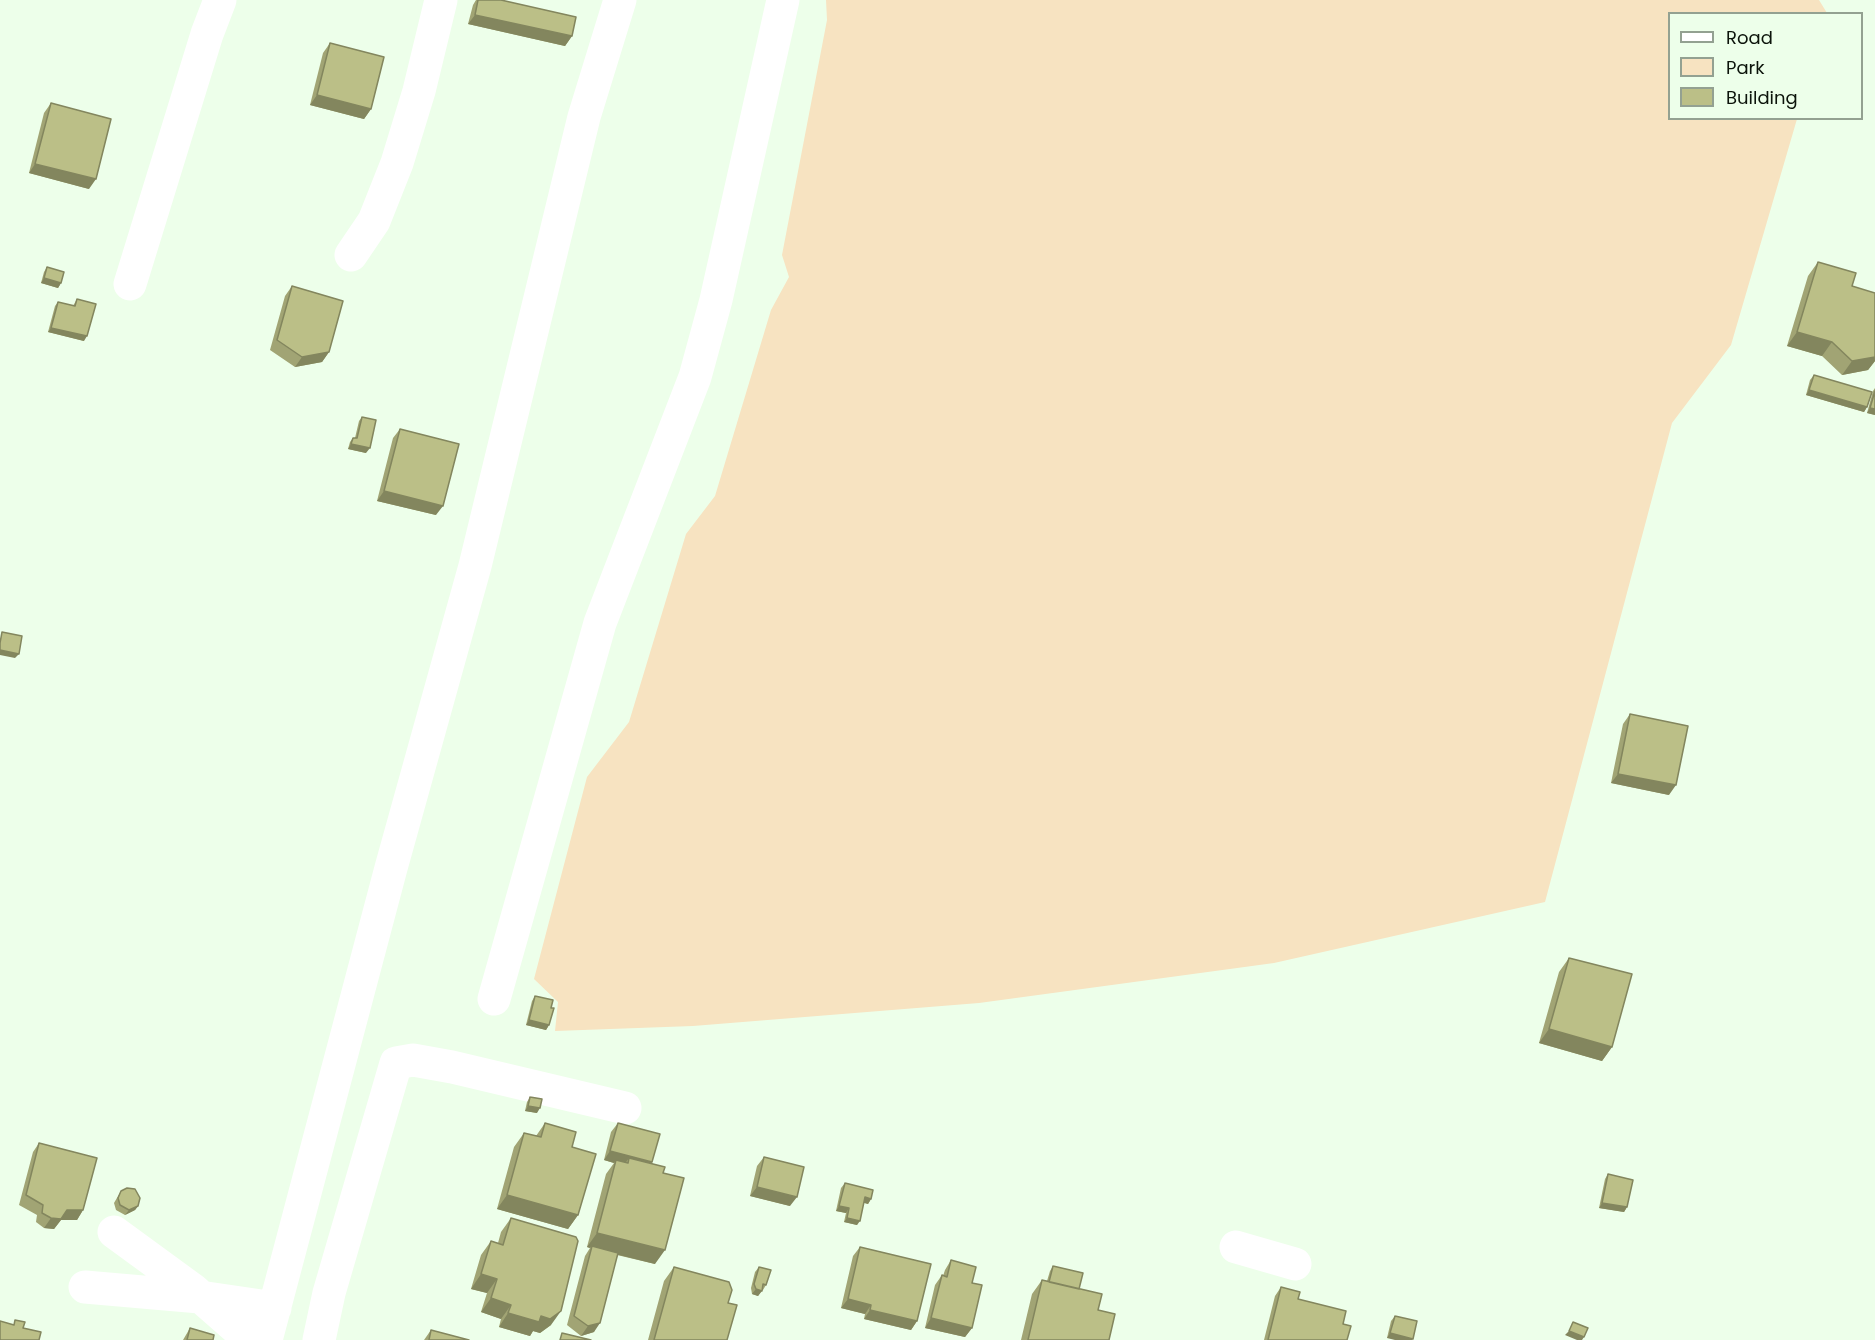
<!DOCTYPE html>
<html>
<head>
<meta charset="utf-8">
<style>
  body { margin:0 }
  #map { position:relative; width:1875px; height:1340px; overflow:hidden; background:#edffea; font-family:Poppins,sans-serif }
  canvas { display:block }
  .legend { position:absolute; left:1668px; top:12px; width:195px; height:108px; box-sizing:border-box; background:#edffea; border:2px solid #93a191; margin:0; padding:8px 10px; list-style:none; font-size:18px; color:#0c140b }
  .legend li { display:flex; align-items:center; gap:12px; height:30px }
  .legend b { width:30px; border:2px solid #93a191 }
</style>
</head>
<body>
<div id="map">
<canvas width="1875" height="1340"></canvas>
<ul class="legend">
<li><b style="height:8px;background:#fff"></b>Road</li>
<li><b style="height:16px;background:#f7e3c1"></b>Park</li>
<li><b style="height:16px;background:#bbbf87"></b>Building</li>
</ul>
</div>
<script>
const ctx = document.querySelector('canvas').getContext('2d');
ctx.lineJoin = 'round';
function paint(path, color) { ctx.fillStyle = color; ctx.fill(path, 'evenodd'); }
const poly = rows => new Path2D(rows.map(r => 'M' + r).join(''));
function stroke(path, color, width, dash) { ctx.strokeStyle = color; ctx.lineWidth = width; ctx.lineCap = dash ? 'butt' : 'round'; ctx.setLineDash(dash || []); ctx.stroke(path); }
const green = poly([
  [826,0,1819,0,1827,13,1670,14,1670,118,1797,119,1731,345,1672,423,1545,902,1274,963,979,1003,693,1026,555,1031,558,1002,534,979,587,777,629,722,686,534,715,496,771,310,789,277,782,255,827,20]
]);
const minor = poly([
  [351,255,374,221,397,163,419,91,441,0],
  [130,284,207,34,220,0],
  [494,999,600,623,695,377,716,300,783,0],
  [114,1232,192,1289,250,1340],
  [1236,1247,1295,1264],
  [85,1287,200,1297,275,1308],
  [266,1340,391,868,475,566,584,117,620,0],
  [319,1340,329,1293,396,1063,413,1060,452,1067,625,1108]
]);
const wall = poly([
  [476,0,501,0,572,36,565,46,468,24,473,5],
  [330,43,371,109,364,119,310,105,323,53],
  [51,103,89,189,29,173,44,113],
  [1818,262,1852,286,1875,357,1875,361,1868,370,1842,375,1822,356,1787,346,1808,276],
  [47,267,61,283,58,288,41,283,44,272],
  [292,286,329,352,322,362,295,367,270,350,285,296],
  [77,299,84,341,48,332,55,306,58,302,73,306],
  [1814,375,1867,407,1864,412,1806,395,1810,380],
  [1875,388,1875,415,1867,413,1873,391],
  [362,417,366,453,348,449,350,442,353,438,355,438,359,421],
  [400,429,436,515,377,501,393,438],
  [1630,714,1669,795,1611,783,1623,724],
  [1569,958,1612,1047,1602,1061,1539,1043,1559,972],
  [535,996,549,1025,546,1030,526,1025,532,1001],
  [530,1097,537,1113,525,1111,527,1102],
  [545,1123,572,1147,578,1215,568,1229,497,1209,514,1147,524,1133,536,1136],
  [618,1123,652,1162,651,1163,663,1173,655,1264,617,1255,594,1332,581,1336,567,1325,585,1256,590,1248,587,1247,606,1174,614,1163,604,1160,611,1132],
  [39,1143,83,1210,77,1220,61,1220,54,1229,44,1228,36,1222,37,1215,19,1205,33,1152],
  [764,1157,790,1206,750,1196,757,1166],
  [1608,1174,1627,1207,1624,1212,1599,1208,1605,1179],
  [845,1183,871,1199,868,1204,864,1203,857,1225,844,1222,846,1213,836,1211,841,1188],
  [121,1191,138,1206,135,1210,125,1215,116,1210,114,1203],
  [511,1218,551,1325,540,1333,533,1331,530,1336,499,1327,501,1319,481,1312,487,1293,471,1289,481,1255,491,1241,498,1243,501,1232],
  [860,1247,917,1321,911,1330,864,1319,865,1314,841,1308,853,1256],
  [951,1260,972,1283,972,1328,965,1337,925,1328,935,1285,942,1275,943,1276,945,1270],
  [1053,1266,1079,1289,1098,1310,1109,1340,1021,1340,1032,1294,1042,1280,1047,1281,1050,1271],
  [674,1267,728,1303,727,1340,648,1340,664,1281],
  [759,1267,766,1285,763,1290,762,1290,758,1296,752,1294,751,1288,755,1272],
  [1281,1287,1298,1299,1343,1324,1347,1340,1264,1340,1275,1296],
  [1395,1316,1413,1339,1387,1338,1391,1321],
  [190,1328,213,1340,183,1340],
  [431,1330,469,1340,424,1340]
]);
const shadedWall = poly([
  [475,15,572,36,565,46,468,24],
  [317,95,371,109,364,119,310,105],
  [35,164,96,179,89,189,29,173],
  [44,278,61,283,58,288,41,283],
  [51,328,87,336,84,341,48,332],
  [1797,332,1832,342,1822,356,1787,346],
  [329,352,322,362,295,367,302,357],
  [1875,357,1875,361,1868,370,1842,375,1852,361],
  [1809,390,1867,407,1864,412,1806,395],
  [1870,408,1875,409,1875,415,1867,413],
  [351,444,370,448,366,453,348,449],
  [384,491,443,506,436,515,377,501],
  [0,650,19,654,15,658,0,655],
  [1618,774,1676,785,1669,795,1611,783],
  [529,1020,549,1025,546,1030,526,1025],
  [1549,1029,1612,1047,1602,1061,1539,1043],
  [528,1106,540,1108,537,1113,525,1111],
  [610,1151,652,1162,646,1172,628,1163,629,1158,623,1166,616,1160,614,1163,604,1160],
  [757,1187,797,1197,790,1206,750,1196],
  [507,1195,578,1215,568,1229,497,1209],
  [865,1197,871,1199,868,1204,862,1202],
  [1602,1203,1627,1207,1624,1212,1599,1208],
  [138,1206,135,1210,125,1215,129,1210],
  [839,1206,849,1208,846,1213,836,1211],
  [67,1210,83,1210,77,1220,61,1220,54,1229,44,1228,51,1218],
  [847,1218,860,1221,857,1225,844,1222],
  [597,1233,665,1250,655,1264,591,1248,592,1246,590,1248,587,1247],
  [481,1274,497,1279,487,1293,471,1289],
  [756,1289,762,1291,758,1296,752,1294],
  [491,1298,511,1305,501,1319,481,1312],
  [848,1299,871,1305,865,1314,841,1308],
  [870,1310,917,1321,911,1330,864,1319],
  [561,1311,551,1325,540,1333,533,1331,530,1336,499,1327,508,1313,541,1316],
  [931,1318,972,1328,965,1337,925,1328],
  [600,1323,594,1332,581,1336,588,1326],
  [1569,1331,1584,1337,1582,1340,1577,1340,1565,1335],
  [1390,1333,1413,1339,1412,1340,1395,1340,1387,1338]
]);
const building = poly([
  [478,0,501,0,576,17,572,36,475,15,478,0],
  [330,43,384,57,371,109,317,95,330,43],
  [51,103,111,119,96,179,35,164,51,103],
  [1818,262,1856,273,1852,286,1875,293,1875,357,1852,361,1832,342,1797,332,1818,262],
  [47,267,64,272,61,283,44,278,47,267],
  [292,286,343,301,329,352,302,357,277,340,292,286],
  [77,299,96,304,87,336,51,328,58,302,75,306,77,299],
  [1814,375,1872,392,1867,407,1809,390,1814,375],
  [1875,391,1875,409,1870,408,1875,391],
  [362,417,376,420,370,448,351,444,353,438,357,438,362,417],
  [400,429,459,444,443,506,384,491,400,429],
  [2,632,22,636,19,654,0,650,0,643,2,632],
  [1630,714,1688,726,1676,785,1618,774,1630,714],
  [1569,958,1632,974,1612,1047,1549,1029,1569,958],
  [535,996,553,1000,551,1008,554,1008,549,1025,529,1020,535,996],
  [530,1097,542,1099,540,1108,528,1106,530,1097],
  [545,1123,576,1132,572,1147,596,1154,578,1215,507,1195,524,1133,541,1137,545,1123],
  [618,1123,660,1134,652,1162,610,1151,618,1123],
  [39,1143,97,1158,83,1210,67,1210,61,1219,51,1218,42,1213,43,1205,26,1195,39,1143],
  [764,1157,804,1167,797,1197,757,1187,764,1157],
  [629,1158,665,1167,663,1173,684,1178,665,1250,597,1233,616,1160,628,1163,629,1158],
  [1608,1174,1633,1180,1627,1207,1602,1203,1608,1174],
  [845,1183,873,1190,871,1199,865,1197,860,1221,847,1218,849,1208,839,1206,845,1183],
  [127,1188,135,1189,140,1198,138,1206,129,1210,120,1205,118,1198,121,1191,127,1188],
  [511,1218,576,1237,578,1241,561,1311,550,1319,541,1316,539,1322,508,1313,511,1305,491,1298,497,1279,481,1274,491,1241,503,1245,511,1218],
  [592,1246,618,1253,600,1323,588,1326,574,1316,592,1246],
  [860,1247,931,1264,917,1321,870,1310,871,1305,848,1299,860,1247],
  [951,1260,976,1267,972,1283,982,1285,972,1328,931,1318,942,1275,947,1277,951,1260],
  [1053,1266,1083,1273,1079,1289,1049,1282,1053,1266],
  [674,1267,729,1282,732,1290,728,1303,737,1305,727,1340,654,1340,674,1267],
  [759,1267,771,1270,766,1285,763,1284,762,1291,756,1289,754,1284,759,1267],
  [1042,1280,1102,1294,1098,1310,1115,1314,1109,1340,1028,1340,1042,1280],
  [1281,1287,1300,1292,1298,1299,1346,1311,1343,1324,1351,1326,1347,1340,1268,1340,1281,1287],
  [1395,1316,1417,1321,1413,1339,1390,1333,1395,1316],
  [15,1320,25,1322,23,1328,41,1332,39,1340,0,1340,0,1321,14,1325,15,1320],
  [1573,1322,1588,1328,1584,1337,1569,1331,1573,1322],
  [190,1328,214,1335,213,1340,187,1340,190,1328],
  [431,1330,469,1340,429,1340,431,1330],
  [562,1333,591,1340,560,1340,562,1333]
]);
paint(green, '#f7e3c1');
stroke(minor, '#fff', 33);
paint(wall, '#a1a474');
paint(shadedWall, '#83865e');
paint(building, '#bbbf87');
stroke(building, '#83865e', 1.5);
</script>
</body>
</html>
